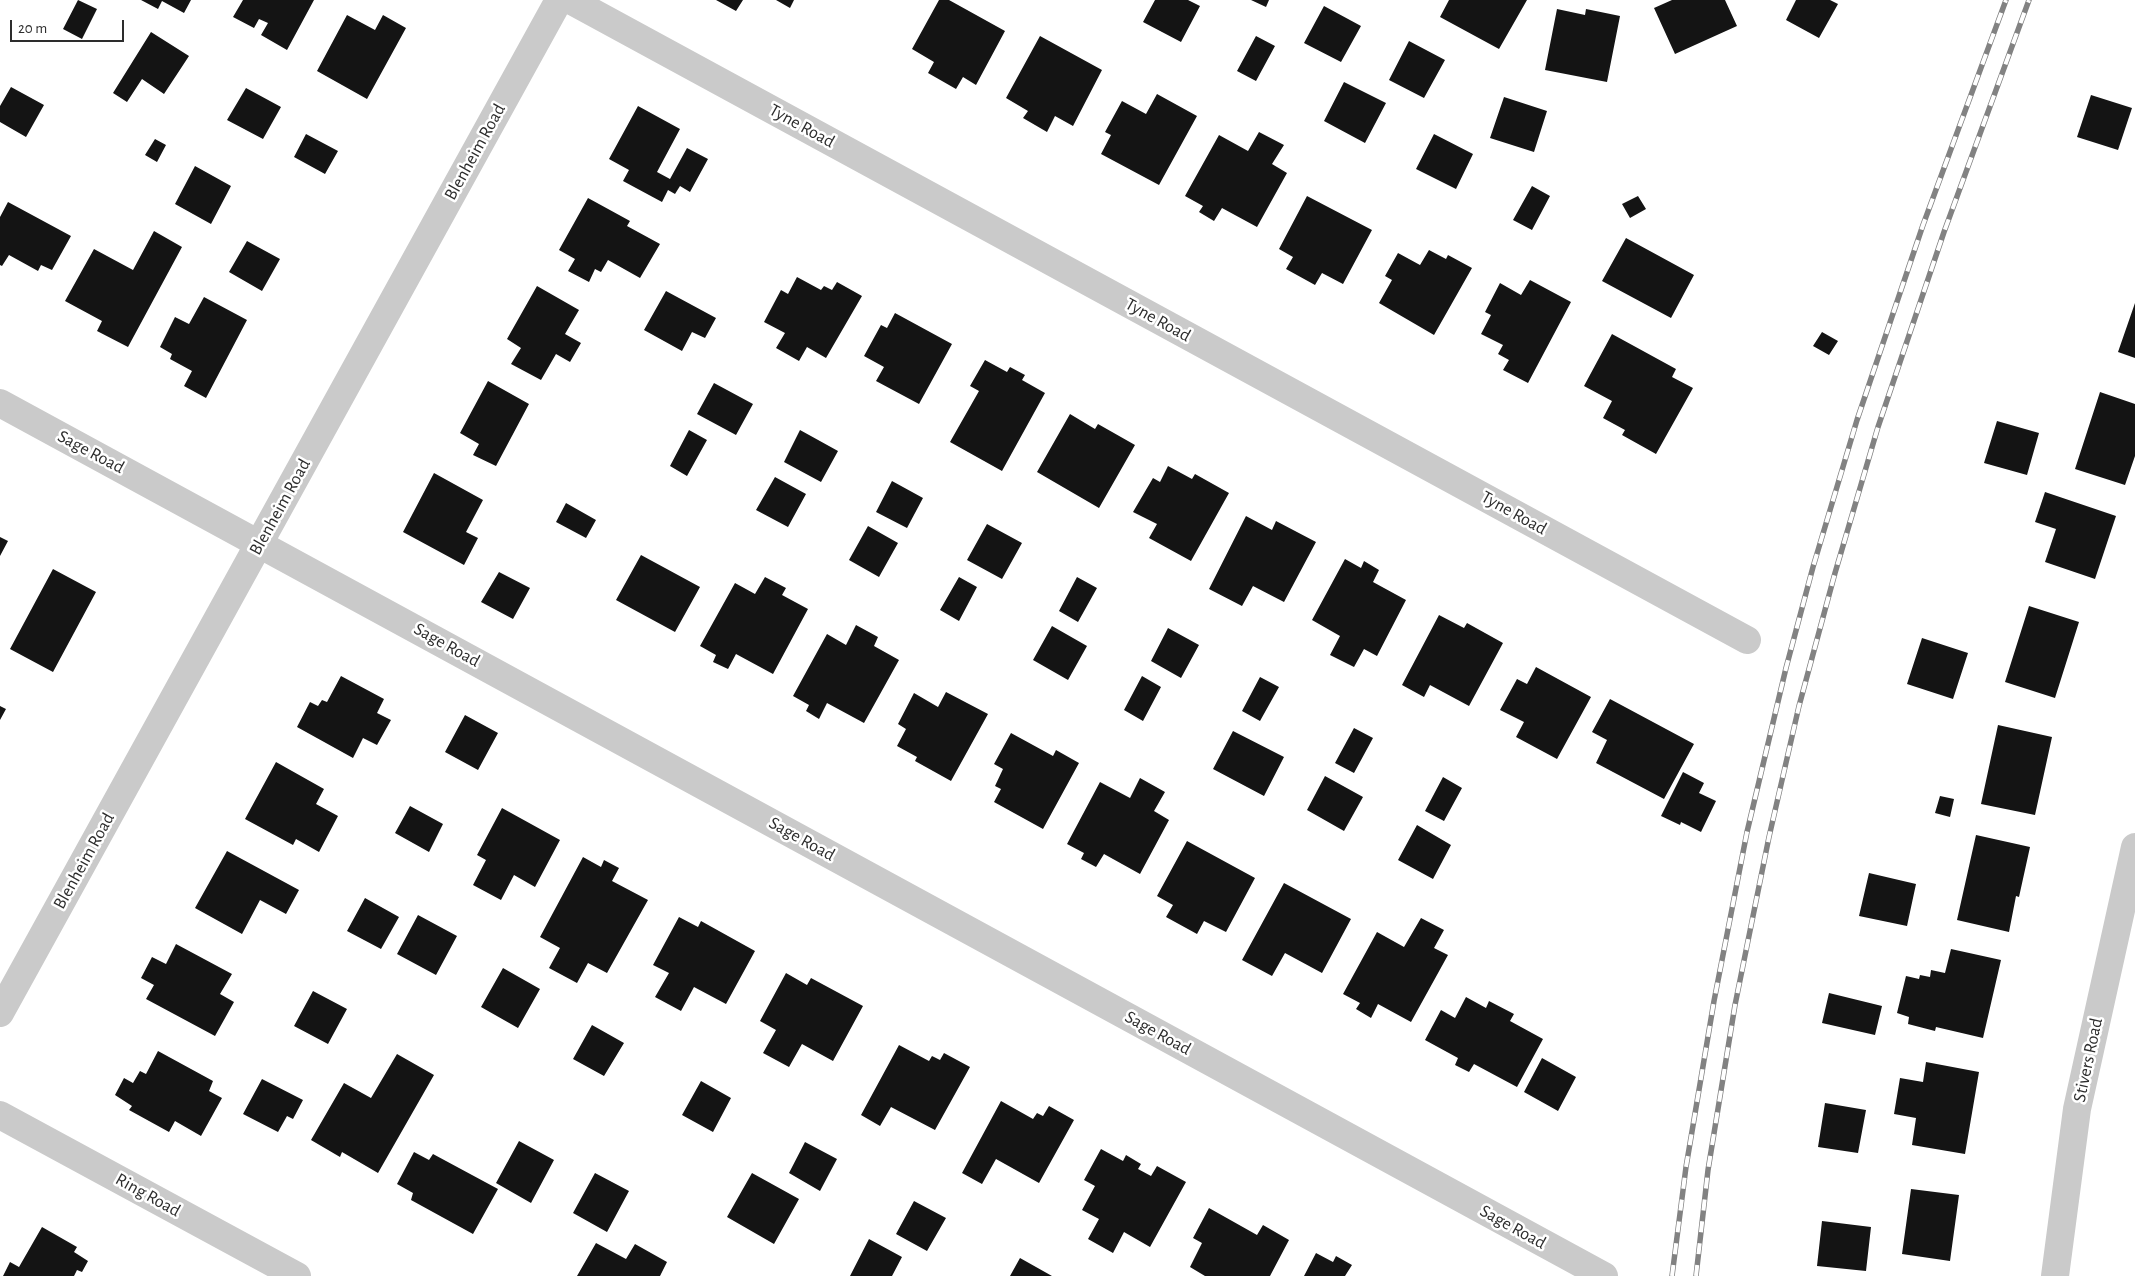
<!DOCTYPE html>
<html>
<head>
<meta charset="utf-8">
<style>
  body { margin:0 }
  #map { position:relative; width:2135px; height:1276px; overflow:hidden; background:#fff; font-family:"Alegreya Sans",sans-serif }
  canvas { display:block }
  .scale { position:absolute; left:10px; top:20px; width:114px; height:22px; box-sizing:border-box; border:2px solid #2d2d2d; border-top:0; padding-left:6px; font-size:15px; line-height:18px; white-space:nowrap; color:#2d2d2d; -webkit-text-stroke:4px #fff; paint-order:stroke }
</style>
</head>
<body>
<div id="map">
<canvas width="2135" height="1276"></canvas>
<div class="scale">20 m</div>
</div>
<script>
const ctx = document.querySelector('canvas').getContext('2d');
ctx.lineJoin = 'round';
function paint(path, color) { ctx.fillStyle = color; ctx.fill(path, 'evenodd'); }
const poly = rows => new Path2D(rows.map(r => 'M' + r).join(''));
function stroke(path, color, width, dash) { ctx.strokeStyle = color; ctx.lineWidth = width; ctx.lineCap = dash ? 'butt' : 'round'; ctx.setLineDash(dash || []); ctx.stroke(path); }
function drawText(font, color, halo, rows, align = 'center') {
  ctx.font = font + ' "Alegreya Sans",sans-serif'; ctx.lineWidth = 5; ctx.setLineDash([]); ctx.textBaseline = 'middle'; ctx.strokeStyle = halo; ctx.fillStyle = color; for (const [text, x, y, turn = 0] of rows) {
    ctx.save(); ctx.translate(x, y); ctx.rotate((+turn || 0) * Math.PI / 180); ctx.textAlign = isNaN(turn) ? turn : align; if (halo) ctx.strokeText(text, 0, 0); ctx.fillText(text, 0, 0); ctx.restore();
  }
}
const building = poly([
  [78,0,97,9,82,39,63,29],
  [141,0,191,0,184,13,162,1,158,9],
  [243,0,314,0,287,50,261,35,268,23,259,19,254,28,233,17],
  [716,0,743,0,736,11],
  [776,0,794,0,790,8],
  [939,0,949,0,1005,31,976,85,963,77,956,89,928,73,934,62,912,49],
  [1155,0,1188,0,1200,6,1181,42,1143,22],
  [1251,0,1269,0,1266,7],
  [1449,0,1527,0,1499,49,1440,17],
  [1672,0,1725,0,1737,26,1675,54,1654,8],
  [1796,0,1830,0,1838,4,1819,38,1786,20],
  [1324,6,1361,26,1341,62,1304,43],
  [1557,9,1585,15,1586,9,1620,16,1607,82,1545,70],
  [347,15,375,30,383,15,406,28,367,99,317,71],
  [151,32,189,56,164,94,142,79,127,102,113,93],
  [1040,36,1102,70,1073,126,1055,116,1047,132,1023,118,1028,111,1006,98],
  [1256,36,1275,46,1256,81,1237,71],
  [1409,41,1445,60,1424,98,1389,80],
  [1344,82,1386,103,1365,143,1324,121],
  [11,87,44,105,26,137,0,122,0,106],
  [246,88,281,107,263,139,227,120],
  [1157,94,1197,116,1159,185,1101,154,1111,135,1105,132,1122,101,1146,114],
  [2091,95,2132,108,2118,150,2077,137],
  [1504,97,1547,111,1534,152,1490,138],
  [638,106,680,129,657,172,670,179,687,148,708,159,690,192,680,186,675,194,668,190,662,202,623,181,629,170,609,159],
  [1259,132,1284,145,1272,164,1287,173,1257,227,1222,208,1214,221,1199,212,1203,206,1185,196,1219,135,1248,151],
  [306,134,338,151,325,174,294,157],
  [1434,134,1473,154,1456,189,1416,169],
  [155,139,166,145,157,162,145,155],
  [195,166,231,186,211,224,175,204],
  [1532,186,1550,196,1532,230,1513,220],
  [1307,196,1372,230,1343,284,1322,273,1315,285,1286,269,1293,257,1279,249],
  [1638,196,1646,209,1630,218,1622,204],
  [588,198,630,221,627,226,660,244,640,278,608,260,601,272,595,269,589,282,568,271,575,259,559,250],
  [8,202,71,236,52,270,41,265,38,271,9,255,2,266,0,265,0,217],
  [154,231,182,247,128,347,97,331,102,321,65,301,94,249,133,270],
  [1626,238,1694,275,1671,318,1602,281],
  [247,241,280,259,262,291,229,272],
  [1429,250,1446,259,1448,255,1472,268,1434,335,1379,303,1392,280,1385,276,1398,253,1420,265],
  [797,277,821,290,824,286,832,290,837,282,862,296,826,358,807,347,799,361,776,348,785,333,764,322,781,290,788,294],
  [1530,280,1571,302,1528,383,1503,370,1509,360,1498,354,1503,345,1481,334,1491,315,1485,312,1500,283,1521,295],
  [537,286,579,310,565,334,581,343,570,362,556,354,541,380,511,364,521,348,507,339],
  [666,291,716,318,705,338,692,332,682,351,644,330],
  [204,297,247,320,206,398,184,386,192,371,170,359,172,354,160,347,175,317,189,324],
  [2135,303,2135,358,2118,352],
  [895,313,952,344,919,404,876,381,884,367,864,356,881,325,887,328],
  [1822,332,1838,341,1829,355,1813,346],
  [1612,334,1676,369,1672,377,1693,388,1656,454,1622,435,1625,430,1603,418,1612,401,1584,386],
  [985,360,1007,372,1010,367,1025,375,1022,380,1045,393,1002,471,950,442,979,391,970,386],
  [488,381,529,404,496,466,473,455,479,444,460,433],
  [714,383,753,404,736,435,697,414],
  [2100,392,2135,404,2135,456,2125,485,2075,469],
  [1070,414,1095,429,1098,424,1135,445,1099,508,1037,472],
  [1997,421,2039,433,2027,475,1984,463],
  [689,430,707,440,687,476,670,466],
  [800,430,838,451,821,482,784,462],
  [1168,466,1192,479,1195,474,1229,493,1191,561,1149,538,1157,524,1133,512,1153,478,1160,482],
  [434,473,483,500,466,532,478,538,464,565,403,532],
  [775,477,806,494,788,527,756,510],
  [892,481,923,498,907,528,876,512],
  [2045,492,2116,516,2095,579,2045,562,2056,529,2035,522],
  [566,503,596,520,586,538,556,522],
  [1246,516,1272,530,1276,521,1316,542,1284,602,1253,586,1242,606,1209,589],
  [987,524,1022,543,1002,579,967,560],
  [868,526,898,543,879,577,849,560],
  [0,537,8,541,0,556],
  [641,555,700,587,675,632,616,600],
  [1345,559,1361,568,1364,561,1379,570,1373,582,1406,600,1377,656,1364,649,1354,667,1330,655,1340,636,1312,620],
  [53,569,96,592,53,672,10,649],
  [499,572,530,588,513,619,481,602],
  [765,577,786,588,782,595,808,609,773,674,736,654,728,669,713,662,716,655,700,646,735,583,755,594],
  [959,577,977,587,959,621,940,610],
  [1077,577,1097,588,1078,622,1059,611],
  [2029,606,2079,622,2055,698,2005,682],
  [1439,615,1464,628,1467,623,1503,643,1469,706,1430,685,1424,697,1402,685],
  [856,625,878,637,874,646,899,660,864,723,827,703,819,719,806,711,809,705,793,696,827,634,846,645],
  [1052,626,1087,646,1068,680,1033,660],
  [1168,628,1199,645,1181,678,1151,661],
  [1922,638,1968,653,1953,699,1907,684],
  [1536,667,1591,697,1557,759,1516,737,1524,722,1500,710,1517,679,1527,684],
  [341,676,384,699,377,713,391,720,377,745,363,738,353,758,297,727,310,702,318,706,322,700,327,702],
  [1142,676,1161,687,1143,721,1124,710],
  [1260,677,1279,687,1260,721,1242,711],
  [946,692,988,714,951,781,915,761,917,757,897,746,906,729,898,724,914,693,938,707],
  [1610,699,1694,744,1664,799,1596,763,1607,740,1592,732],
  [0,706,6,709,0,720],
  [465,715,498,733,478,770,445,752],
  [1998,725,2052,737,2035,815,1981,804],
  [1354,728,1373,738,1354,773,1335,763],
  [1233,731,1284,757,1264,796,1213,769],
  [1011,733,1053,756,1056,750,1079,763,1043,829,994,802,1001,789,995,786,1003,769,994,764],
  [276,762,324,789,316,804,338,816,319,852,296,839,293,845,245,819],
  [1683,772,1704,783,1699,793,1716,801,1701,832,1681,822,1680,825,1661,816],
  [1325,776,1363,797,1344,831,1307,810],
  [1443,777,1462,788,1444,821,1425,811],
  [1140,778,1165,792,1154,811,1169,820,1140,874,1104,854,1096,867,1081,859,1084,853,1067,844,1100,782,1130,798],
  [1940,796,1954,799,1950,817,1935,813],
  [410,806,443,824,429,852,395,833],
  [502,808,560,840,535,887,514,875,501,900,473,885,486,860,477,855],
  [1417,825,1451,845,1433,879,1398,860],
  [1976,835,2030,847,2019,897,2016,896,2009,932,1957,920],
  [1187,841,1255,878,1226,932,1204,921,1197,934,1166,917,1173,905,1157,896],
  [227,851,299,890,286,914,260,900,242,934,195,908],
  [583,857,601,867,604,860,619,868,612,881,648,900,607,973,588,963,577,983,549,968,560,948,540,937],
  [1869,873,1916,884,1907,926,1859,916],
  [1284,883,1351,919,1322,973,1285,953,1272,976,1242,960],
  [365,898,399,917,381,949,347,931],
  [418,915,457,936,436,975,397,954],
  [679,917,698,927,701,921,755,951,726,1004,694,987,681,1011,655,997,669,973,653,965],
  [1421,918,1444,930,1434,948,1448,955,1411,1022,1378,1004,1371,1018,1356,1009,1360,1003,1343,994,1377,932,1404,947],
  [176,944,232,974,220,994,234,1002,215,1036,146,999,154,985,141,978,152,957,166,964],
  [1951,949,2001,960,1983,1038,1936,1027,1935,1031,1908,1024,1909,1017,1897,1013,1906,976,1919,979,1920,975,1930,977,1931,970,1945,973],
  [503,968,540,989,518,1028,481,1007],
  [786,973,807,985,811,978,863,1006,833,1061,802,1044,789,1067,763,1053,776,1030,760,1021],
  [313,991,347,1009,328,1044,294,1026],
  [1829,993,1882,1006,1875,1035,1822,1023],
  [1466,997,1486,1008,1489,1001,1514,1014,1510,1021,1543,1039,1517,1087,1474,1064,1469,1072,1455,1065,1458,1058,1425,1040,1441,1010,1455,1018],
  [592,1025,624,1043,604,1076,573,1059],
  [899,1045,929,1061,932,1056,940,1060,944,1053,970,1067,935,1130,891,1107,880,1126,861,1115],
  [158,1051,213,1081,209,1091,222,1098,201,1136,175,1121,169,1132,129,1110,132,1106,115,1095,124,1078,133,1083,140,1071,146,1074],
  [397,1054,434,1075,378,1173,342,1152,340,1157,311,1140,344,1083,371,1098],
  [1542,1058,1576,1077,1558,1111,1524,1092],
  [1926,1062,1979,1072,1965,1154,1912,1145,1916,1118,1894,1114,1900,1078,1923,1082],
  [262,1079,303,1100,293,1119,287,1116,278,1132,243,1114],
  [701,1081,731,1098,713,1132,682,1115],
  [1001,1101,1033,1119,1037,1113,1043,1116,1049,1106,1074,1120,1039,1183,996,1159,982,1184,962,1173],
  [1825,1103,1866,1110,1858,1153,1818,1147],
  [519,1141,554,1160,531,1203,496,1183],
  [805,1142,837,1159,820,1191,789,1173],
  [1101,1149,1123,1161,1126,1155,1141,1164,1138,1169,1151,1176,1157,1166,1186,1182,1150,1247,1124,1232,1113,1253,1088,1239,1099,1219,1082,1210,1095,1186,1084,1180],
  [414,1152,429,1160,433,1154,498,1189,473,1234,411,1200,413,1193,397,1184],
  [595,1173,629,1191,607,1232,573,1213],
  [752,1173,799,1199,774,1244,727,1217],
  [1911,1189,1959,1195,1950,1261,1902,1254],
  [914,1201,946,1218,927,1251,896,1234],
  [1209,1208,1257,1235,1263,1225,1289,1240,1270,1276,1205,1276,1190,1267,1202,1243,1193,1238],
  [1822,1221,1871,1227,1866,1271,1817,1266],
  [42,1227,77,1247,74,1252,88,1261,82,1272,77,1270,74,1276,3,1276,10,1262,19,1267],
  [869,1239,902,1257,892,1276,850,1276],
  [596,1243,626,1259,635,1244,667,1262,660,1276,577,1276],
  [1316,1253,1333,1262,1336,1256,1352,1265,1345,1276,1304,1276],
  [1020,1258,1052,1276,1010,1276]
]);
const minor = poly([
  [570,0,1747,640],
  [0,403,1604,1276],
  [0,1013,559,0],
  [0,1115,297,1276],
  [2055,1276,2077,1109,2135,847]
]);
const rail = poly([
  [1672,1276,1686,1167,1714,1001,1747,832,1786,668,1813,567,1857,420,1923,225,2006,0],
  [1696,1276,1708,1170,1735,1005,1769,837,1799,706,1835,573,1878,427,1944,232,2029,0]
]);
const streetNames = [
  ["Tyne Road",802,126,29],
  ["Blenheim Road",475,152,-61],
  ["Tyne Road",1158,320,29],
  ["Sage Road",91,452,28],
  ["Blenheim Road",280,507,-61],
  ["Tyne Road",1514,513,29],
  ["Sage Road",447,645,29],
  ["Sage Road",802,839,29],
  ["Blenheim Road",84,861,-61],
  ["Sage Road",1158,1033,29],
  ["Stivers Road",2088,1060,-78],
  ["Ring Road",148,1195,29],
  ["Sage Road",1513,1227,29]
];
paint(building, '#141414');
stroke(minor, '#cacaca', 28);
stroke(rail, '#828282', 5.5);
stroke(rail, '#fff', 4, [11]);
drawText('18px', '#2d2d2d', '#fff', streetNames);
</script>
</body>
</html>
